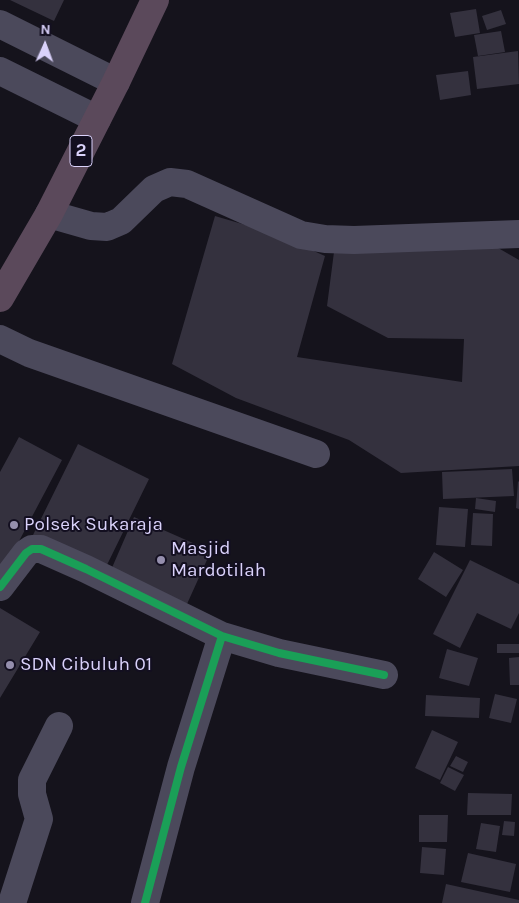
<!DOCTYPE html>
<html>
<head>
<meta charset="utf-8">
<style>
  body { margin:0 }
  #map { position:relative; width:519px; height:903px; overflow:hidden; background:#15131c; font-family:Karla,sans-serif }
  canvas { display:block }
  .north { position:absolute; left:20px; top:20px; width:50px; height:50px; -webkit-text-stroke:4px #130f20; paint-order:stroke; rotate:2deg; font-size:14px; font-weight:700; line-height:20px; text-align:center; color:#dad2fb }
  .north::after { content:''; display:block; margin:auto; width:18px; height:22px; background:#dad2fb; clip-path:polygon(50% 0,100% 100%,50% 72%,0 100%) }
</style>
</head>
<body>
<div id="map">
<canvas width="519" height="903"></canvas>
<div class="north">N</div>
</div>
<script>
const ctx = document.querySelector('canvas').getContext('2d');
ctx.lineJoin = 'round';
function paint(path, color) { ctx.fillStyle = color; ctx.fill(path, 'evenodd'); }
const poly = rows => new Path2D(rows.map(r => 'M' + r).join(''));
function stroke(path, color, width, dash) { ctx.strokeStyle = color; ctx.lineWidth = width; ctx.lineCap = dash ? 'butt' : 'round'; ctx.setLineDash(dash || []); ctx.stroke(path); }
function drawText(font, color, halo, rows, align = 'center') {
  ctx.font = font + ' Karla,sans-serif'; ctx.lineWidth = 4; ctx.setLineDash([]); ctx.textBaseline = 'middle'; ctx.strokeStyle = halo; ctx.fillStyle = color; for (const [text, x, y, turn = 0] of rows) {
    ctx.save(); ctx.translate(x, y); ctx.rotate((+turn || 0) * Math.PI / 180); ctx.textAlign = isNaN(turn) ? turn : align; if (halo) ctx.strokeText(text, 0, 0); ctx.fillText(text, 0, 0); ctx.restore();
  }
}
const building = poly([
  [10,0,64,0,54,21],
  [476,9,480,33,455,37,450,13],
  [501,10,506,24,487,30,482,16],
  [501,31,505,52,478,56,474,35],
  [518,51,519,84,477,89,473,57],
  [468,71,471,95,440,100,436,75],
  [215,216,273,233,325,256,297,357,462,382,464,339,388,338,327,306,334,252,493,245,519,260,519,466,401,473,349,440,236,398,172,364],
  [19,437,62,460,0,577,0,472],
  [78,444,149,479,105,569,33,535],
  [512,469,514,496,443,499,442,472],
  [518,481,519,482,519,509,516,508],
  [476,498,496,501,495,512,475,509],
  [439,507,468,509,465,547,436,545],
  [473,513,493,514,492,546,471,545],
  [134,517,211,551,187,604,111,570],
  [434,552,463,570,446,597,418,579],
  [470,560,519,584,519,613,511,629,477,613,460,648,433,634],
  [0,608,40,632,0,698],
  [497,644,519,644,519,653,497,653],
  [447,649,478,658,469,686,439,678],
  [519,657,519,685,510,685,509,658],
  [495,694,517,699,511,723,489,718],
  [426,695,480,698,479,718,425,716],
  [432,730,458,742,440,780,415,768],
  [456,756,468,762,463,772,450,766],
  [448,767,464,775,455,791,440,783],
  [468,793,512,794,511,815,467,815],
  [419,815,448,815,447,842,419,842],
  [504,821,515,822,514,836,502,835],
  [481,823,500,826,496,852,476,849],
  [422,847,446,849,444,875,420,873],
  [468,853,516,864,510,892,461,882],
  [446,884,519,900,519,903,442,903]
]);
const minor = poly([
  [0,24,116,82],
  [0,71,97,119],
  [49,214,91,226,107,227,121,221,154,189,170,182,187,184,301,235,325,239,354,240,519,234],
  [0,339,29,353,316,454],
  [0,587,26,553,32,549,41,549,86,569,222,636,279,653,384,675],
  [12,903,39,819,32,794,32,780,59,726],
  [145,903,181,767,222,636]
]);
const highway = poly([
  [0,298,49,214,116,82,155,0]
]);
const cycleway = poly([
  [0,587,26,553,32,549,41,549,86,569,222,636,279,653,384,675],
  [145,903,181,767,222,636]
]);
const markers = [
  [14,525,5,"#958fad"],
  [161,560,5,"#958fad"],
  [10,665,5,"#958fad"]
];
const shields = [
  [81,151,22]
];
const shieldNames = [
  ["2",81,151]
];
const poiNames = [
  ["Polsek Sukaraja",24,525],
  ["Masjid",171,549],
  ["Mardotilah",171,571],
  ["SDN Cibuluh 01",20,665]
];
paint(building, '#34313e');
stroke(minor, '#4b495b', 28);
stroke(highway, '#5b495b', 28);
stroke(cycleway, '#1a9f57', 8);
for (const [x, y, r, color] of markers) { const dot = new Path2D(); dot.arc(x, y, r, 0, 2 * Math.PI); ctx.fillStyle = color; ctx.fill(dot); stroke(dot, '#130f20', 2); }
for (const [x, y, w] of shields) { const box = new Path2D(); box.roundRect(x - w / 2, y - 15.5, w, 31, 4); ctx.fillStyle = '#130f20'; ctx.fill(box); stroke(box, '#dad2fb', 1); }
drawText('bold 18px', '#dad2fb', null, shieldNames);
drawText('19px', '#dad2fb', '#130f20', poiNames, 'left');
</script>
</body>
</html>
